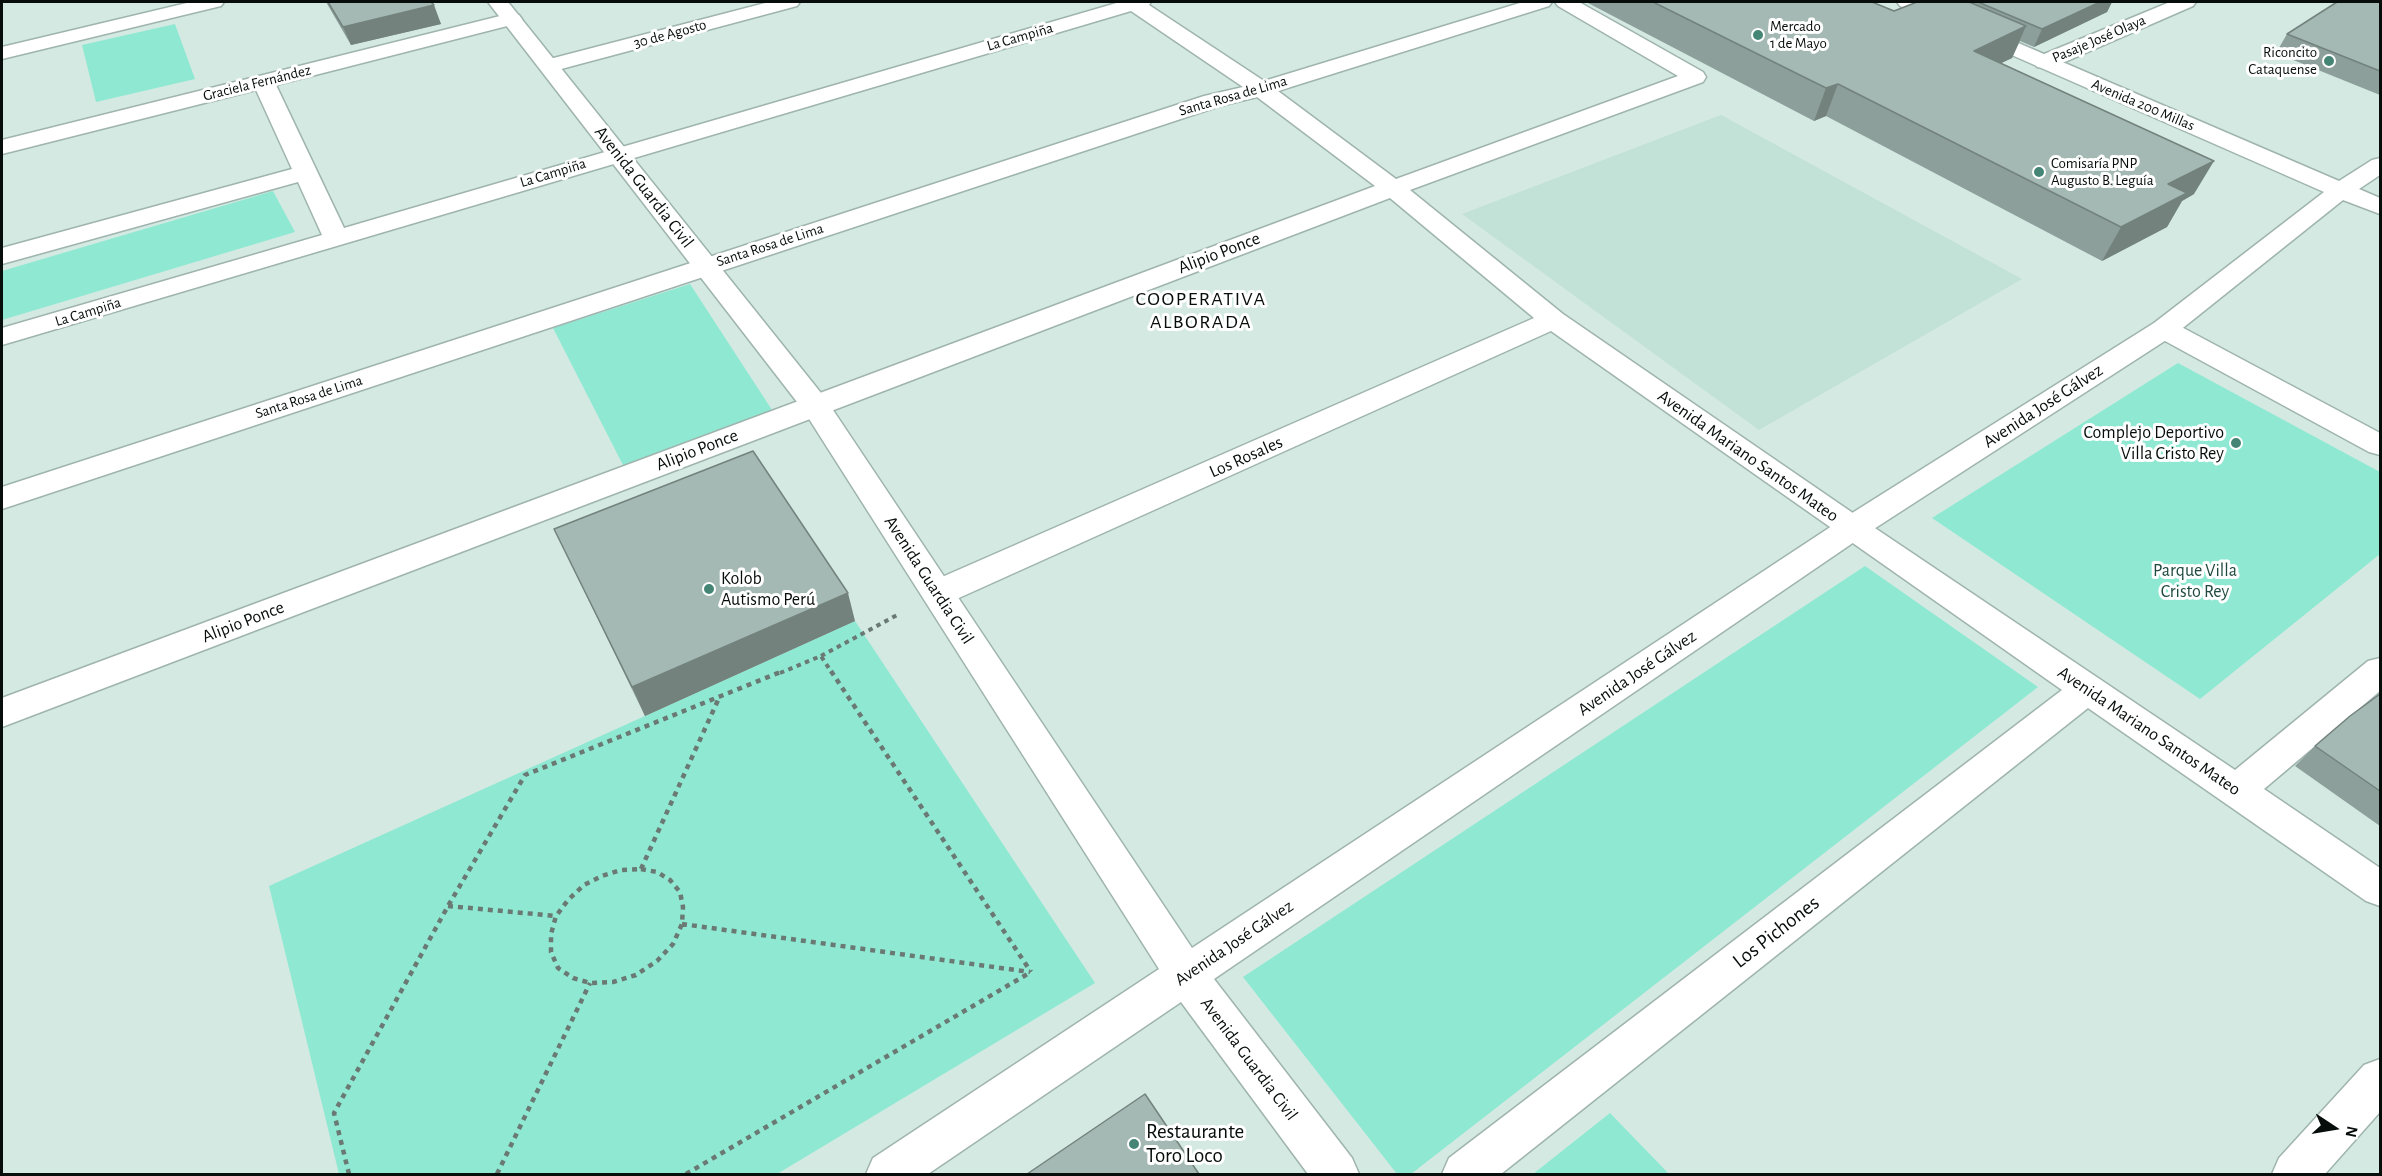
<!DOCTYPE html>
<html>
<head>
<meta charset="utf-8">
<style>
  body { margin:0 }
  #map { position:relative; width:2382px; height:1176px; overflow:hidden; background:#d3e9e2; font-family:"Alegreya Sans",sans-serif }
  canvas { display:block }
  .frame { position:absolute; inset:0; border:3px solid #060d0b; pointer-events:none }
  .north { position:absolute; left:2304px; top:1098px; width:60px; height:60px; -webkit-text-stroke:4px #fff; paint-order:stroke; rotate:102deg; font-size:16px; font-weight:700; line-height:24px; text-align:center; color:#060d0b }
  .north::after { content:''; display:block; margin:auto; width:21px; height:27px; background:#060d0b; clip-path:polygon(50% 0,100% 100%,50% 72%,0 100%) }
</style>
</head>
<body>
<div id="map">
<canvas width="2382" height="1176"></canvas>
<div class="frame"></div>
<div class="north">N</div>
</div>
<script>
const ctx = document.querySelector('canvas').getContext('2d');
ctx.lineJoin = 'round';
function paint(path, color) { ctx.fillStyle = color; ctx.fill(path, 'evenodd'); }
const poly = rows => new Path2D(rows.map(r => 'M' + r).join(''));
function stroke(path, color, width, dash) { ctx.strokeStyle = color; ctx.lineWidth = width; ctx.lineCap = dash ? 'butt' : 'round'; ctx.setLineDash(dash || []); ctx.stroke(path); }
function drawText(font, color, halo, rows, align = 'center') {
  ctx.font = font + ' "Alegreya Sans",sans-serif'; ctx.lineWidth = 6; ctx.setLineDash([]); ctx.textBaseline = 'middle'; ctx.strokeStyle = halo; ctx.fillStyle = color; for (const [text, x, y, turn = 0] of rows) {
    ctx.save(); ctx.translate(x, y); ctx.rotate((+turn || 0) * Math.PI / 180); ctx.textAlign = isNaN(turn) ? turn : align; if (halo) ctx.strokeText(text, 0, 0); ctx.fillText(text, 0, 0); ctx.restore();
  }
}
const built = poly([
  [1721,115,2022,279,1759,430,1462,214]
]);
const green = poly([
  [175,24,195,79,96,102,82,45],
  [273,191,295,232,2,320,2,271],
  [690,284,774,413,624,467,553,328],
  [2178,363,2380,472,2380,554,2200,699,1932,518],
  [1865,566,2038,687,1411,1174,1397,1174,1243,977],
  [855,621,1095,983,777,1174,339,1174,269,886],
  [1610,1113,1669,1174,1533,1174]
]);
const pathFar1 = poly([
  [821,656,899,614],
  [780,673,821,656,832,673]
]);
const path = poly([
  [831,671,1031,972],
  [641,869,657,872,670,880,680,892,683,907,682,924,673,944,657,961,636,975,613,982,590,983,573,978,558,968,551,952,551,934,556,916,568,900,584,885,602,876,621,870,641,869],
  [641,869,719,698],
  [448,906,556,916],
  [682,924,1030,972],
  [349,1174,334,1113,448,906,525,775,783,671],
  [497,1174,590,983],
  [686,1174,1031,972]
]);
const street = poly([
  [191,2,224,2,221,6,2,59,2,47,191,2],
  [769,2,800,2,797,6,550,72,542,71,539,66,542,61,769,2],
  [1120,2,1151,2,1149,5,1264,81,1523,2,1552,2,1549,6,1278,91,1396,179,1678,76,1558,6,1555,2,1579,2,1703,72,1706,77,1703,82,1410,190,1563,314,1863,520,2235,770,2368,661,2380,658,2380,691,2264,789,2380,868,2380,906,2366,901,2088,708,1501,1174,1442,1174,1449,1158,2062,690,1551,331,950,602,938,605,926,602,921,593,926,584,1534,318,1390,198,2,727,2,698,1375,186,1257,97,1220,106,2,509,2,487,1204,96,1243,87,1131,11,2,345,2,328,322,235,298,182,2,264,2,248,292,169,256,90,2,154,2,140,512,13,519,15,522,19,519,23,276,85,344,228,1120,2],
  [2170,2,2196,2,2193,6,2053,67,2045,68,2037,67,2034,62,2037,57,2170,2],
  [2164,321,2174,323,2380,433,2380,455,2369,452,2154,335,2150,329,2154,323,2164,321],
  [2380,1059,2380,1112,2325,1174,2272,1174,2279,1158,2364,1065,2380,1059]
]);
const secondary = poly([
  [488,2,508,2,825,398,1192,948,1841,520,2154,323,2324,192,1900,6,1897,2,1923,2,2339,181,2372,160,2380,158,2380,175,2359,189,2380,198,2380,214,2343,200,2174,335,1863,536,1214,979,1352,1158,1359,1174,1308,1174,1181,1002,928,1174,866,1174,873,1158,1159,969,804,411,488,2]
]);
const wall = poly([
  [326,2,431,2,441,24,351,45],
  [1586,2,1872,2,1894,11,1917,2,2112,2,2107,12,2034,47,2020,41,2012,58,2001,63,2194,194,2182,201,2167,227,2102,261,1826,116,1814,121],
  [2380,2,2380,95,2276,53,2287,34],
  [554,529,855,621,645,716],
  [2380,694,2380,826,2295,766,2315,746]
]);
const shadedWall = poly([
  [2100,2,2112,2,2107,12,2034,47,2042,29],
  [434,5,441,24,351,45,343,27],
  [2026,26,2012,58,1960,83,1974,51],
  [1838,84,1826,116,1814,121,1826,88],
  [2214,161,2194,194,2182,201,2167,227,2102,261,2121,227,2168,184],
  [848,593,855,621,645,716,632,687]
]);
const building = poly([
  [328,2,431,2,434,5,343,27,328,2],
  [1653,2,1872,2,1894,11,1917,2,1969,2,2026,26,1974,51,2214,161,2168,184,2187,193,2121,227,1838,84,1826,88,1653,2],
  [1978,2,2100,2,2042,29,1978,2],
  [2337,2,2380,2,2380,71,2287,34,2337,2],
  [753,451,848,593,632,687,554,529,753,451],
  [2380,694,2380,791,2315,746,2350,716,2380,694],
  [1145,1094,1199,1174,1027,1174,1145,1094]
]);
const markers = [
  [1758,35,6,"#448576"],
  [2329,61,6,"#448576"],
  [2039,172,6,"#448576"],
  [2236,443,6,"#448576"],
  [709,589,6,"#448576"],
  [1134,1144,6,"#448576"]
];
const farPoinames = [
  ["Mercado",1770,26],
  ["1 de Mayo",1770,43],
  ["Riconcito",2317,52,"right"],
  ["Cataquense",2317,69,"right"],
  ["Comisaría PNP",2051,163],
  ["Augusto B. Leguía",2051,180]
];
const farStreetnames = [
  ["30 de Agosto",670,34,-15],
  ["La Campiña",1020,37,-16],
  ["Pasaje José Olaya",2099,39,-23],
  ["Graciela Fernández",257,83,-14],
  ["Santa Rosa de Lima",1233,96,-16],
  ["Avenida 200 Millas",2143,105,23],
  ["La Campiña",553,173,-17],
  ["Santa Rosa de Lima",770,245,-18],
  ["La Campiña",88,312,-17],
  ["Santa Rosa de Lima",309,397,-18]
];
const streetNames = [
  ["Avenida Guardia Civil",644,187,52],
  ["Alipio Ponce",1219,253,-21],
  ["Avenida José Gálvez",2043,406,-33],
  ["Alipio Ponce",697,450,-21],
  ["Avenida Mariano Santos Mateo",1748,456,35],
  ["Los Rosales",1246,457,-24],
  ["Avenida Guardia Civil",929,580,57],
  ["Alipio Ponce",243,622,-21],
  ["Avenida José Gálvez",1637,673,-34],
  ["Avenida Mariano Santos Mateo",2149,731,34],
  ["Avenida José Gálvez",1234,943,-34],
  ["Avenida Guardia Civil",1249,1059,53]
];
const poiNames = [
  ["Complejo Deportivo",2224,433],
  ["Villa Cristo Rey",2224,454],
  ["Kolob",721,579,"left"],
  ["Autismo Perú",721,600,"left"]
];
const parkNames = [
  ["Parque Villa",2195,571],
  ["Cristo Rey",2195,592]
];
const neighbourhoodNames = [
  ["COOPERATIVA",1201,299],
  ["ALBORADA",1201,322]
];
const nearStreetnames = [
  ["Los Pichones",1776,932,-38]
];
const nearPoinames = [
  ["Restaurante",1146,1132],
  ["Toro Loco",1146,1156]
];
paint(built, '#c2e1d7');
paint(green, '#8fe9d2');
stroke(street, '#9fb4ae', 3);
stroke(secondary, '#9fb4ae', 3);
stroke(pathFar1, '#6a7974', 4, [4.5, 4.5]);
stroke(path, '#6a7974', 4.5, [5, 5]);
paint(street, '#fff');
paint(secondary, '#fff');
paint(wall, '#8d9f9a');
paint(shadedWall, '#73827d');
paint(building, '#a4b9b3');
stroke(building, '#73827d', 1.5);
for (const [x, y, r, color] of markers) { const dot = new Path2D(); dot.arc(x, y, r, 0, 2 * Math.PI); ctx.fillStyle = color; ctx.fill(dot); stroke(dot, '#fff', 2); }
drawText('15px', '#060d0b', '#fff', farPoinames, 'left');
drawText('15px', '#060d0b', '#fff', farStreetnames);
drawText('18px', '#060d0b', '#fff', streetNames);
drawText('18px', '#060d0b', '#fff', poiNames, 'right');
drawText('18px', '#1e483e', '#fff', parkNames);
ctx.letterSpacing = '1.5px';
drawText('20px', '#060d0b', '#fff', neighbourhoodNames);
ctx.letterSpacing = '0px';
drawText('21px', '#060d0b', '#fff', nearStreetnames);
drawText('21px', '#060d0b', '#fff', nearPoinames, 'left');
</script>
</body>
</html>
